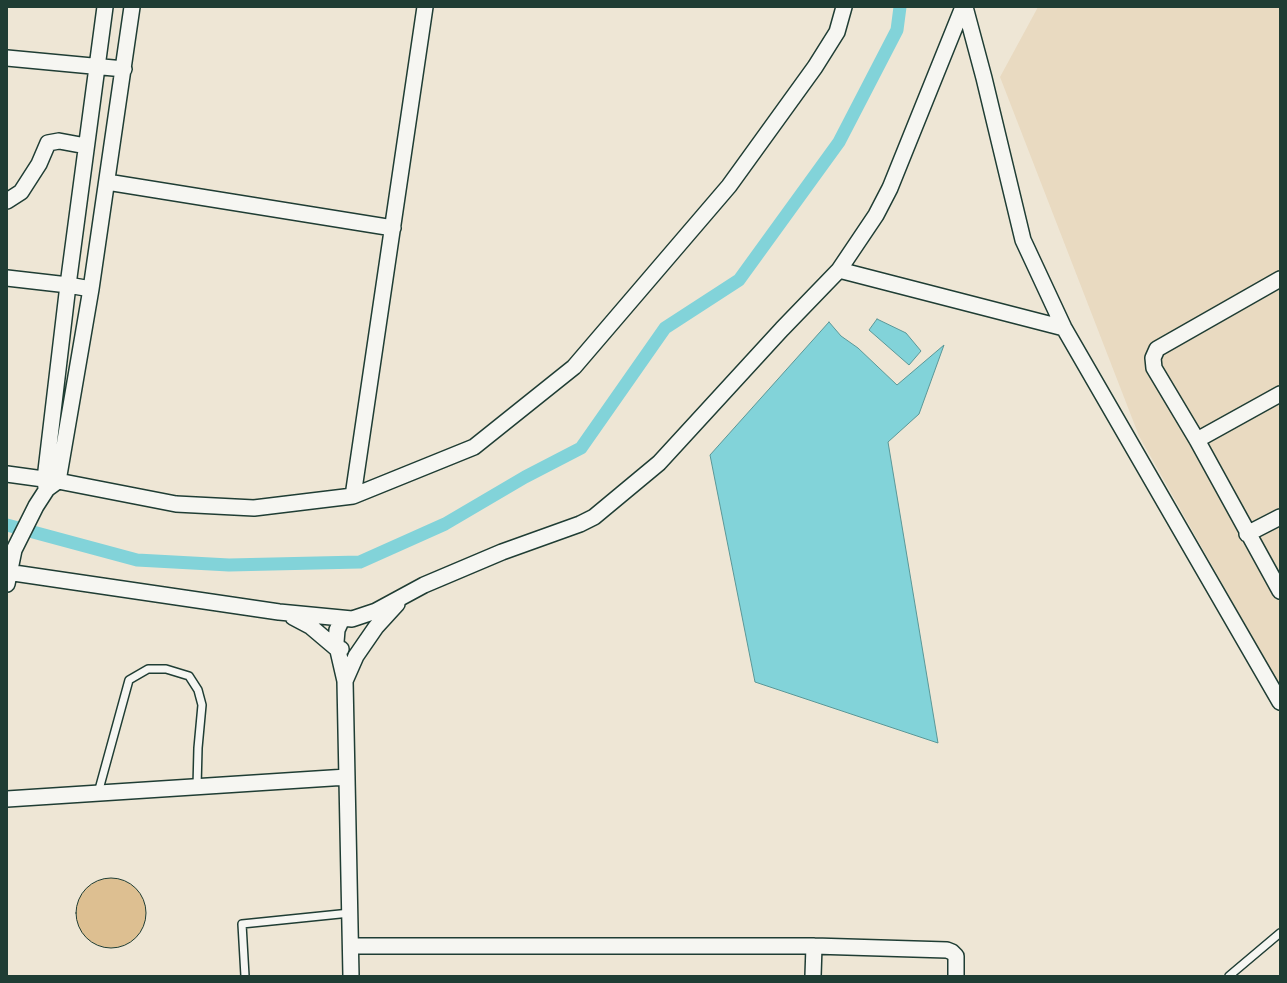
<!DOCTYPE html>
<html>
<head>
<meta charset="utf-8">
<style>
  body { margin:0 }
  #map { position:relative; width:1287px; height:983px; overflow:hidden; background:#eee6d5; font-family:"Playpen Sans",sans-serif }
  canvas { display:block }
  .frame { position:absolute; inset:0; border:8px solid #1f3d34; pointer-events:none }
</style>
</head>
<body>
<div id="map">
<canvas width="1287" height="983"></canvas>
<div class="frame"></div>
</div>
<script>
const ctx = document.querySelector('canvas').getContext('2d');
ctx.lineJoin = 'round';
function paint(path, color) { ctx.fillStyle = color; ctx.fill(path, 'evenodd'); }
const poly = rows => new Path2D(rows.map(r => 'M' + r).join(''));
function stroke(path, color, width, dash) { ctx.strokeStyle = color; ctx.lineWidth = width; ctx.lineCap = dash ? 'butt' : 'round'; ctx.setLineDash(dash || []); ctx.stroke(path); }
const built = poly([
  [1038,7,1280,7,1280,686,1139,436,1000,77]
]);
const water = poly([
  [877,319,906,333,921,351,909,365,869,330,877,319],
  [829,322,841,336,858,348,897,385,944,345,919,414,888,442,938,743,755,682,710,455,829,322]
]);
const canal = poly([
  [7,525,137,560,229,565,360,562,445,524,525,477,581,448,665,328,739,280,839,142,897,30,900,7]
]);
const building = poly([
  '76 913a35 35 0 1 1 70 0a35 35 0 1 1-70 0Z'
]);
const lane = poly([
  [98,793,129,680,148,669,166,669,189,676,198,690,202,705,198,748,197,787],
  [245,976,242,924,350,913],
  [1229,976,1280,933]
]);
const street = poly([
  [965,7,984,78,1023,240,1064,328,1280,702],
  [7,58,124,69],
  [107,182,393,228],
  [7,201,21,192,39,164,48,143,59,141,86,146],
  [839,270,1064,328],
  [7,278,68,285,91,289],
  [1280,279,1157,349,1153,358,1154,368,1197,440,1280,591],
  [1197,440,1280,394],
  [7,474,58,481,176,504,254,508,353,496,474,447,574,367,729,186,815,67,837,32,844,7],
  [46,488,45,479,68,285,105,7],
  [353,496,425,7],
  [1247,534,1280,517],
  [7,572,279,612,352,619,376,611,424,585,502,552,580,524,594,517,659,463,782,329,839,270,876,215,890,188,963,7],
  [7,584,14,550,36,506,47,489,58,481,91,289,132,7],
  [293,617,310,626,336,648,341,649],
  [342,619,337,630,336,642,345,681,351,976],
  [345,681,356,656,376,627,397,604],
  [7,799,347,777],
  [351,946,814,946,947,950,952,952,956,956,956,976],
  [813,976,814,946]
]);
paint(built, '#e9dac1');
paint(water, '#82d3d9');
stroke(water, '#5a9797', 1);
stroke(canal, '#82d3d9', 13);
paint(building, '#ddbf91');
stroke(building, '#1f3d34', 1);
stroke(lane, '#1f3d34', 10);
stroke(street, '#1f3d34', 18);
stroke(lane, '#f6f6f2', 7);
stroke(street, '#f6f6f2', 15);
</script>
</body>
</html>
